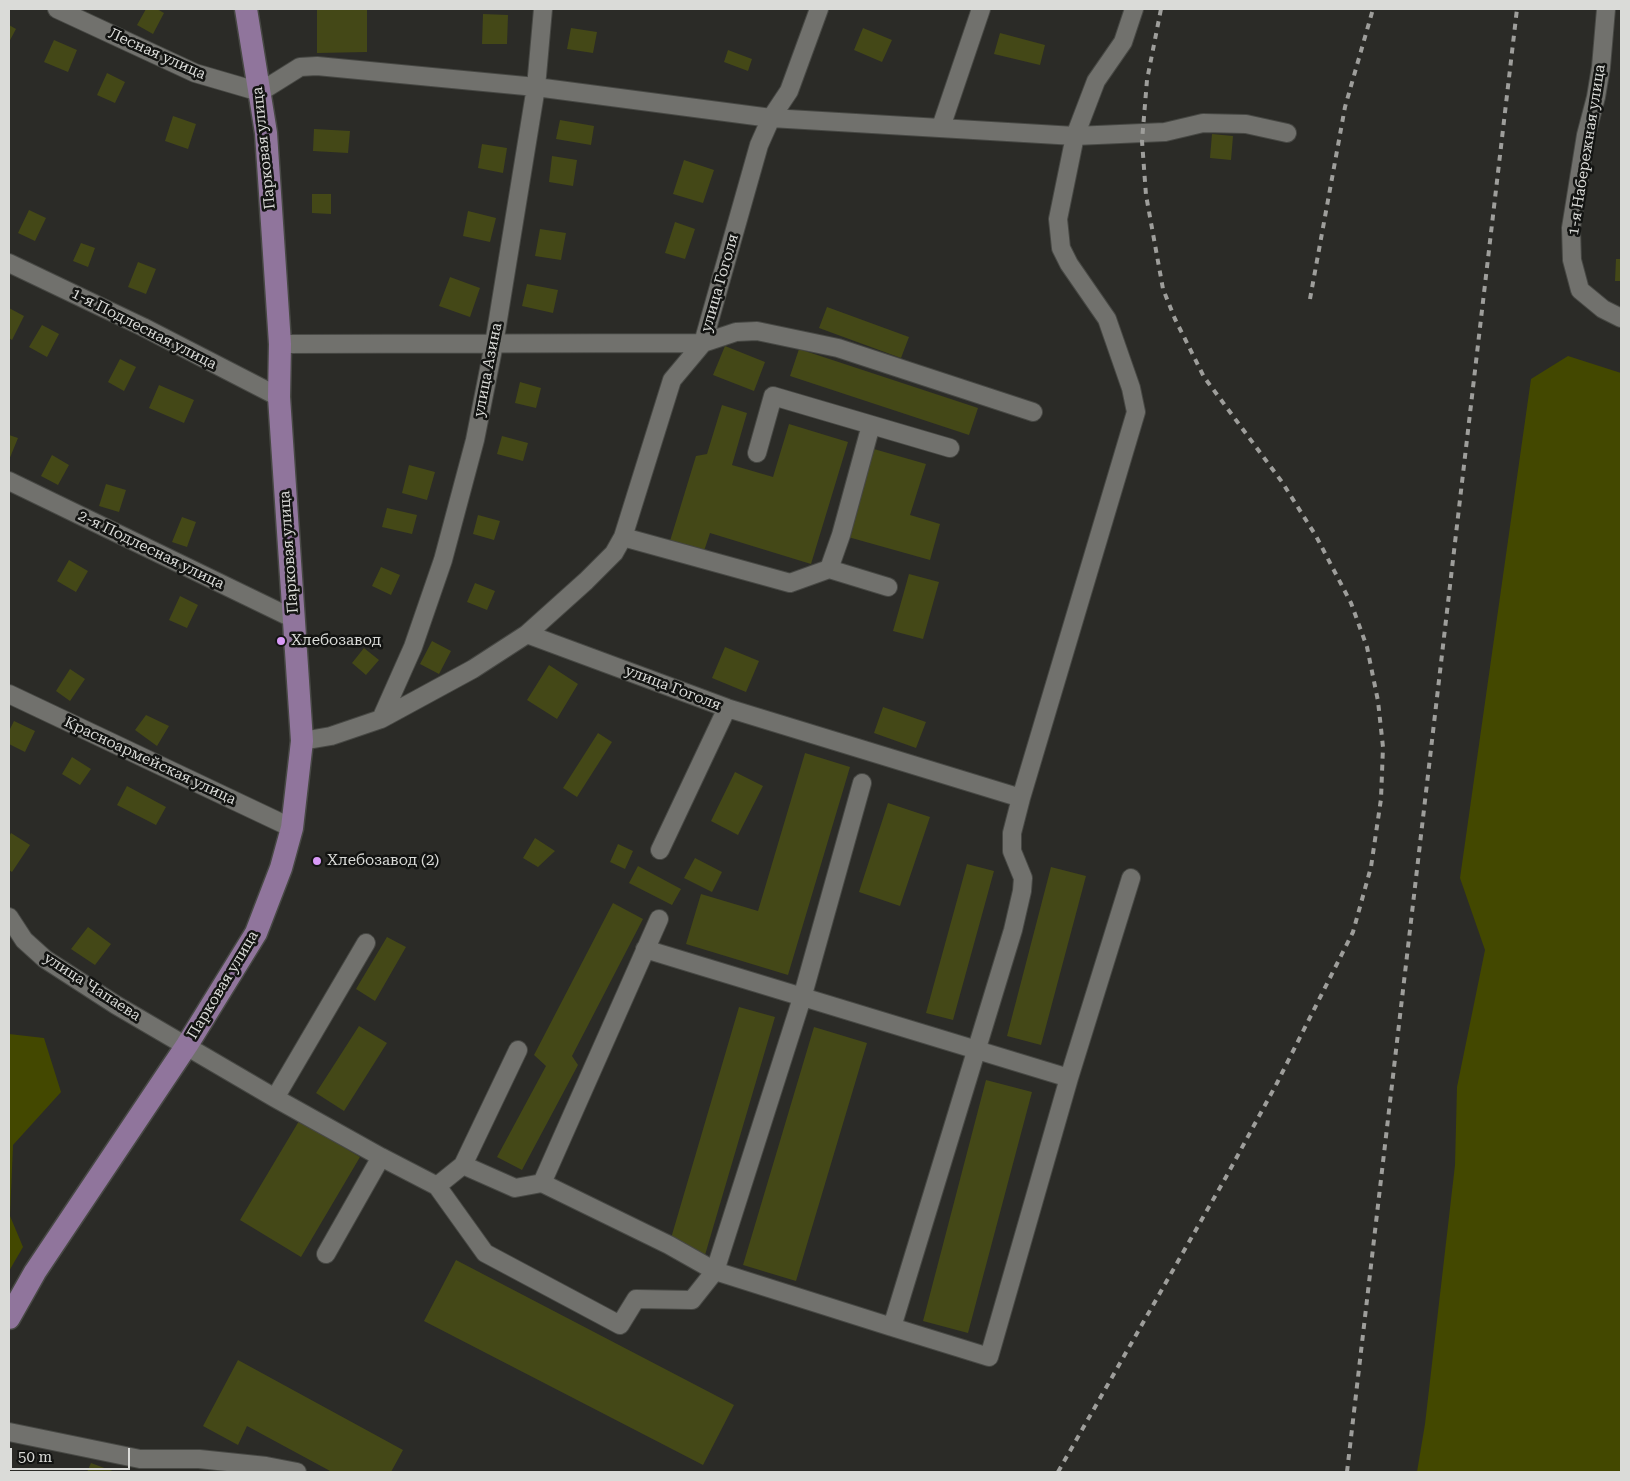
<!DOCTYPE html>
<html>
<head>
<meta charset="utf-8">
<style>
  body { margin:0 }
  #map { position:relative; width:1630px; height:1481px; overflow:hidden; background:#2b2b27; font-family:"Roboto Serif",serif }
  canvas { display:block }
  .frame { position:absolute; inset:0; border:10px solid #dadbd8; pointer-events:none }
  .scale { position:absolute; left:10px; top:1448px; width:120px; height:22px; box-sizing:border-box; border:2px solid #dadbd8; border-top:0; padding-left:6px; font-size:15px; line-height:18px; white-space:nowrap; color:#dadbd8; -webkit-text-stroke:4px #131412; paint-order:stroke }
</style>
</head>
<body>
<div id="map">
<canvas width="1630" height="1481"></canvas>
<div class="frame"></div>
<div class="scale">50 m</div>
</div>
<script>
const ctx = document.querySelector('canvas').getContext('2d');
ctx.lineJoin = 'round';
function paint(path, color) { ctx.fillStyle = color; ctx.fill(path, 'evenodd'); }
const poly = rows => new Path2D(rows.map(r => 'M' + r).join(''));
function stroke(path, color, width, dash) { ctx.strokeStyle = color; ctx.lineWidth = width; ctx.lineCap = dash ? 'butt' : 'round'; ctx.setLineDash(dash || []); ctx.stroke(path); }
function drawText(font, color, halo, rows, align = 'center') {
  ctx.font = font + ' "Roboto Serif",serif'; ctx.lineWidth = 5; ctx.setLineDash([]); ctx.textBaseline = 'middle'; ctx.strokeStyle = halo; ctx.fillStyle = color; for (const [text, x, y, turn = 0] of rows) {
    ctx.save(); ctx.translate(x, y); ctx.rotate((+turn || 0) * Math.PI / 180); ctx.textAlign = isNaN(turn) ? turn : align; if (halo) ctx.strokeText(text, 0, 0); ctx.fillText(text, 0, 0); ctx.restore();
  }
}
const green = poly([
  [1568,356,1621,373,1621,1472,1417,1472,1425,1424,1455,1165,1457,1087,1485,950,1460,878,1531,379],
  [9,1034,44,1038,61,1092,13,1145,10,1216,23,1247,9,1271]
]);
const building = poly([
  [146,9,157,9,164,13,153,34,137,25],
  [317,9,367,9,367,52,317,53],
  [483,14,508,15,507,44,482,44],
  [9,25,16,29,9,42],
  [571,28,597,32,593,53,567,49],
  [863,28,892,40,882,62,854,50],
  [1000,33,1045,45,1040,65,994,54],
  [54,40,77,50,68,72,44,62],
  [728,50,752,59,748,71,724,62],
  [107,73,125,82,115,103,97,95],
  [173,116,196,124,188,149,165,141],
  [560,120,594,126,591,145,556,139],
  [314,129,350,131,348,153,313,151],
  [1212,134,1233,136,1231,160,1210,158],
  [482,144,507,148,503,173,478,168],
  [552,156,577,160,573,186,549,182],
  [684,160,714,170,703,203,673,194],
  [312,194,331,194,331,214,312,213],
  [29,210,46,218,35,241,18,233],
  [468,211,496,218,490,242,463,236],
  [675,222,695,229,685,259,665,253],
  [540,229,566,233,561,260,535,256],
  [81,243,95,248,88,267,73,261],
  [1616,259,1621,259,1621,281,1615,281],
  [138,262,156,269,146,294,128,287],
  [450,277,480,288,470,317,439,306],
  [527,284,558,290,553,313,522,306],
  [827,307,909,337,901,358,819,328],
  [9,308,24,316,12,340,9,338],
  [42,325,59,334,47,357,29,347],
  [725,346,765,362,754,391,713,375],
  [799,349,978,408,969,435,790,376],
  [120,359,136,367,124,391,108,382],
  [520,382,541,388,536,408,515,403],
  [159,385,194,400,184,423,149,408],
  [722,405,747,413,732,465,773,477,789,424,848,442,811,564,710,533,704,551,670,541,696,456,707,454],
  [9,435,18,438,9,460],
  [502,436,528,443,523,461,497,454],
  [867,447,926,464,910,515,940,524,930,560,841,535],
  [52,455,69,465,58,485,41,476],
  [409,465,435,472,427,500,402,493],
  [106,484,126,490,119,512,99,506],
  [387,508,417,515,412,534,382,527],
  [478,515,500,521,494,540,473,534],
  [182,517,196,522,187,547,172,542],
  [69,560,88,571,76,592,57,581],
  [381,567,400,575,391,595,372,586],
  [909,574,939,582,923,639,893,631],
  [475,583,495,591,487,610,467,602],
  [180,596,198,605,187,628,169,620],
  [432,641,451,651,439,674,420,664],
  [725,647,759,661,746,692,712,678],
  [364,648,379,660,366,675,352,663],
  [549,665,578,684,557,719,527,700],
  [70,669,85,679,70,701,56,691],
  [883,707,926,722,916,748,874,733],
  [146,715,169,726,157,746,135,730],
  [14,721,35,731,25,752,9,744,9,731],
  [598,733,612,742,577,797,563,788],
  [805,753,850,767,788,975,686,944,701,894,758,911],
  [72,757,91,769,80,785,62,774],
  [735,772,763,786,738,835,711,821],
  [127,786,166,807,156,825,117,805],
  [888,803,930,817,900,906,859,892],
  [11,833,30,845,12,872,9,870,9,837],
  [535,838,555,851,538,867,523,858],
  [618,844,633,851,625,869,610,862],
  [695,858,722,872,712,892,684,878],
  [967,864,994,871,953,1020,926,1013],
  [638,866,681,889,672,905,629,883],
  [1051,867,1086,876,1041,1045,1007,1036],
  [613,903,643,919,572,1056,578,1065,522,1170,497,1157,546,1066,534,1055],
  [88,927,111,944,95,965,71,949],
  [387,937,406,947,375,1001,356,989],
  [739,1007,775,1017,705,1255,669,1245],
  [359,1026,387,1043,344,1111,316,1093],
  [814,1027,867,1043,796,1281,743,1265],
  [986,1080,1032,1092,968,1333,923,1321],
  [299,1121,360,1157,301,1257,240,1220],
  [456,1260,734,1405,703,1465,424,1321],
  [238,1360,403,1450,391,1472,332,1472,247,1426,238,1445,203,1426],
  [91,1463,115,1472,87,1472]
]);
const minor = poly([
  [57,9,195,73,260,92,300,67,317,66,536,87,771,118,1075,136,1165,132,1203,123,1246,124,1287,133],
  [1606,9,1601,67,1596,97,1586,135,1571,228,1572,260,1580,290,1603,309,1621,318],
  [941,127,981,9],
  [9,263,143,327,279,397],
  [280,344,703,343,736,332,757,331,838,348,1033,412],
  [757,453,773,396,950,448],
  [9,481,294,619],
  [623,537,790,583,829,569,888,587],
  [829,569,841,535,871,425],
  [527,634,727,708,1021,798,1136,412,1131,388,1107,319,1069,264,1061,248,1058,219,1075,136,1096,81,1123,42,1134,9],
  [9,694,292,828],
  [381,719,413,647,443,560,475,440,494,344,536,87,543,9],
  [302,741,331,736,381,719,473,669,527,634,586,581,614,553,623,537,672,380,703,343,759,145,771,118,789,91,819,9],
  [660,850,727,708],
  [9,917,24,940,45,959,116,1005,275,1098,381,1157,437,1186,463,1165,515,1188,542,1183,669,1245,715,1271,892,1327,1013,930,1022,891,1023,878,1012,851,1012,833,1021,798],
  [645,949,1069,1078],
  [275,1098,366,943],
  [463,1165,518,1050],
  [542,1183,659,919],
  [437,1186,485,1253,620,1325,636,1299,692,1300,715,1271,802,998,862,783],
  [326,1254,381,1157],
  [892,1327,989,1357,1069,1078,1131,878],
  [9,1432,140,1459,199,1459,266,1466,297,1472]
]);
const major = poly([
  [9,1318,35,1272,187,1045,256,933,281,868,292,828,302,741,279,397,280,344,266,133,246,9]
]);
const rail = poly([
  [1310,299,1345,107,1373,9],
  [1058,1472,1226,1177,1277,1083,1353,932,1371,867,1381,799,1383,747,1378,701,1367,647,1351,603,1316,536,1282,482,1204,377,1175,319,1163,289,1146,195,1142,141,1147,80,1161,9],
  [1347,1472,1517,9]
]);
const markers = [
  [281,641,5,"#d99af7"],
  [317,861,5,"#d99af7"]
];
const streetNames = [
  ["Лесная улица",157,54,24],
  ["Парковая улица",264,148,-96],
  ["1-я Набережная улица",1587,150,-81],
  ["улица Гоголя",720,283,-74],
  ["1-я Подлесная улица",144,329,27],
  ["улица Азина",488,370,-79],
  ["2-я Подлесная улица",151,550,26],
  ["Парковая улица",289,552,-94],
  ["улица Гоголя",673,688,21],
  ["Красноармейская улица",150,761,25],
  ["Парковая улица",223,985,-59],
  ["улица Чапаева",92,987,33]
];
const poiNames = [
  ["Хлебозавод",291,641],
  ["Хлебозавод (2)",327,861]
];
paint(green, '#434800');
paint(building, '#444817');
stroke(minor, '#474844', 20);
stroke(major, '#474844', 25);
stroke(minor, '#71716d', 18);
stroke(major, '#90759c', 22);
stroke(rail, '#9e9e9b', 4, [6, 6]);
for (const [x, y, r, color] of markers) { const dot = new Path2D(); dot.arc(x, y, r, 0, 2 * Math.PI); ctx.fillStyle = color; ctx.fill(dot); stroke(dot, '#131412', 2); }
drawText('15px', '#dadbd8', '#131412', streetNames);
drawText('15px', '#dadbd8', '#131412', poiNames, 'left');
</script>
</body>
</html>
